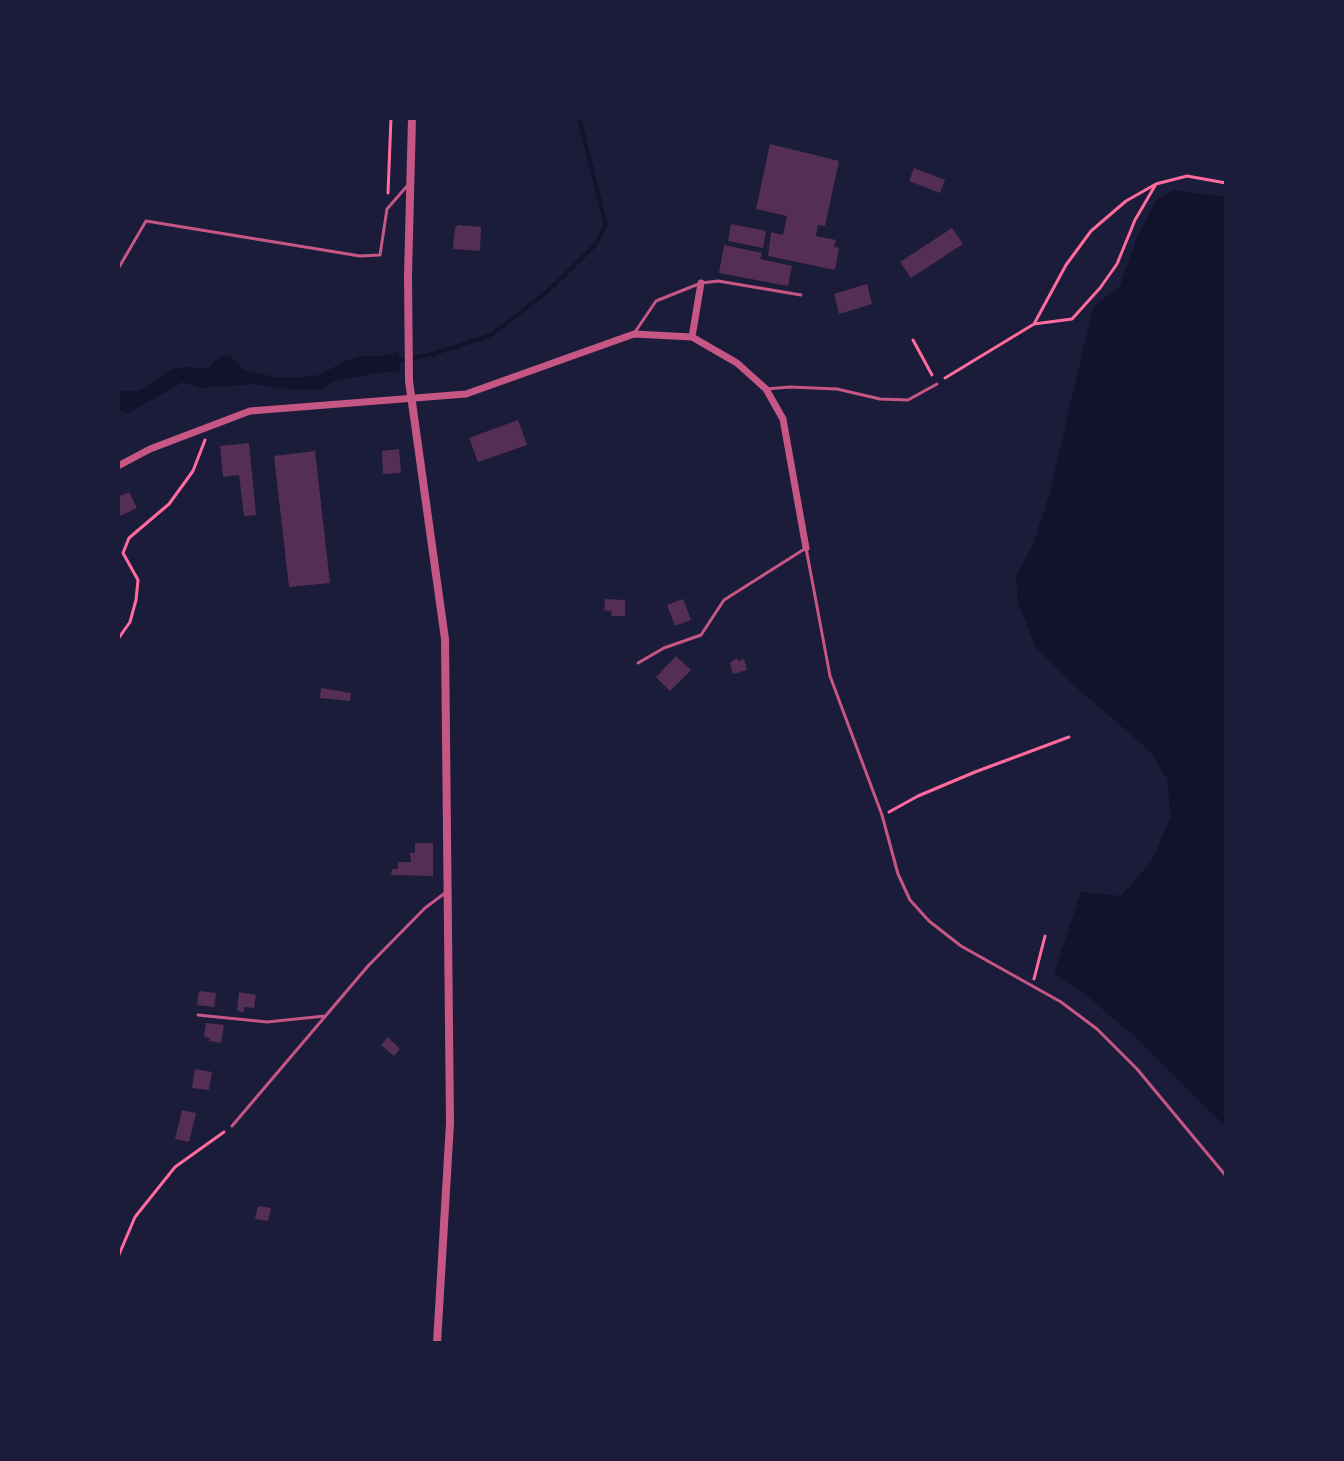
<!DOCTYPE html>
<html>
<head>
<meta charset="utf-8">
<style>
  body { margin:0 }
  #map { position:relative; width:1344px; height:1461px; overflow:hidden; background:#1b1b3a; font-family:Lora,serif }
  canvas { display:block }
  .frame { position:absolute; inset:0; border:120px solid #1b1b3a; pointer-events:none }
</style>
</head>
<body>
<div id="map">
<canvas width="1344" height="1461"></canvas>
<div class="frame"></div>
</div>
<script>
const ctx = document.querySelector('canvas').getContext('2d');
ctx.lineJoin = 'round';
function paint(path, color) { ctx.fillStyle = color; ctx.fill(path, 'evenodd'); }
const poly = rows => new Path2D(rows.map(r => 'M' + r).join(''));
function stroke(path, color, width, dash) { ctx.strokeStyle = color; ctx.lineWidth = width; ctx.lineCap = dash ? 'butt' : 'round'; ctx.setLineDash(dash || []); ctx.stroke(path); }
const water = poly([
  [1173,190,1226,197,1226,1127,1134,1036,1087,996,1054,973,1081,892,1121,896,1151,862,1171,817,1167,779,1149,750,1077,688,1036,647,1018,603,1016,576,1033,545,1050,492,1093,307,1120,286,1137,237,1157,199],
  [399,352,400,371,376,373,333,382,320,391,311,389,294,390,255,384,199,388,183,382,128,413,118,410,118,391,139,391,173,369,187,367,208,369,220,356,229,355,244,370,275,377,296,378,320,375,343,362,363,356,383,356]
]);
const stream = poly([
  [396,361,433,354,491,335,547,292,595,245,606,225,579,118]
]);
const building = poly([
  [770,144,839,161,825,226,818,225,816,236,836,240,834,247,839,248,835,270,768,256,771,232,783,235,787,216,756,209],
  [914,168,945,180,940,193,909,181],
  [731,224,766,231,763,248,728,241],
  [458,225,481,227,480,251,453,249,455,228],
  [952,228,963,244,911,278,900,262],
  [724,245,762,253,760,259,792,266,788,286,719,273],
  [867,284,872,304,839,314,834,294],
  [518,420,527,445,478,462,469,438],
  [249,443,256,515,244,516,239,475,223,477,220,446],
  [399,449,401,473,383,474,382,451],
  [315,451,330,583,289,587,274,456],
  [118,490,121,496,129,492,137,508,118,517],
  [605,599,625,600,625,616,611,616,612,611,604,610],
  [683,599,691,620,675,626,667,605],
  [676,656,691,670,670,691,656,677],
  [737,658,738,661,744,659,747,670,733,674,730,663],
  [321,688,351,693,350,701,320,698],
  [415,843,433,843,433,876,391,875,392,869,398,869,398,862,411,862,410,853,415,853],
  [199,991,216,993,214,1007,197,1005],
  [239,992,256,995,254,1008,244,1007,244,1012,237,1011],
  [206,1023,224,1025,221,1043,209,1041,210,1038,204,1037],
  [388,1037,400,1049,394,1056,381,1045],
  [195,1069,212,1072,209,1090,192,1088],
  [182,1110,196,1113,189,1142,175,1139],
  [258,1206,271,1208,268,1221,255,1219]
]);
const path = poly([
  [388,193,391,118],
  [1034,324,1066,265,1091,231,1126,201,1156,184,1187,176,1226,183],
  [913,340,932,375],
  [945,378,1034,324,1072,319,1100,288,1117,264,1135,220,1156,184],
  [118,639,130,622,136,600,138,580,123,553,129,538,169,504,193,471,205,440],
  [889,812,918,796,975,772,1069,737],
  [1034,979,1045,936],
  [118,1257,135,1217,175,1167,224,1132]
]);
const service = poly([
  [118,269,146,221,360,256,380,255,387,209,408,185],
  [635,332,656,301,701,283,718,281,801,295],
  [766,389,790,387,837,389,880,399,908,400,937,384],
  [638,663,664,648,701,635,724,600,806,548,830,676,882,815,898,874,910,900,929,921,961,946,1061,1002,1097,1029,1137,1069,1226,1176],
  [198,1015,267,1022,325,1016],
  [232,1126,368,966,425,908,445,893]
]);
const minor = poly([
  [692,337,701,283],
  [118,466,150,449,250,411,466,394,634,334,692,337,737,363,766,389,783,419,806,548]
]);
const tertiary = poly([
  [412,118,408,275,409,381,445,639,450,1123,437,1343]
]);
paint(water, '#12122b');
stroke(stream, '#12122b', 4);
paint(building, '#542f53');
stroke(path, '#ff6b9d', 3);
stroke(service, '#c65784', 3);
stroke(minor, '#c65784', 7);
stroke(tertiary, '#c65784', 8);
</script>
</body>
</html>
